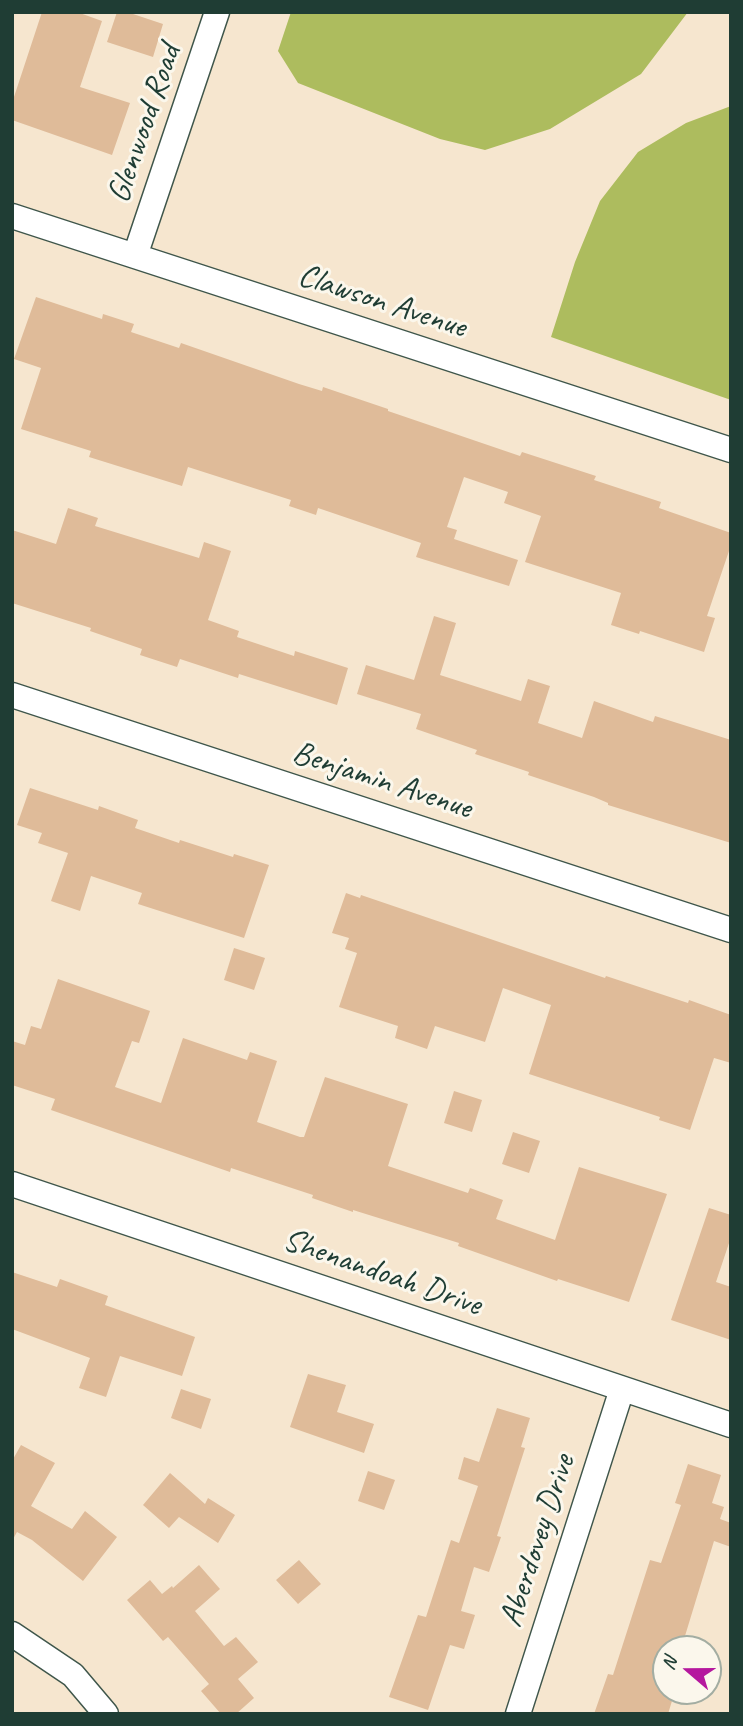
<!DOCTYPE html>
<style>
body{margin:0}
#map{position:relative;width:743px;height:1726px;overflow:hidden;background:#f6e6cf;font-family:Caveat,sans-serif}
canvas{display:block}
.frame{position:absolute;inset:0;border:14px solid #1f3d34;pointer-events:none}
.north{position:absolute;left:652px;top:1635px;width:70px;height:70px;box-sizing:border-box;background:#fbf7ec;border:2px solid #a3ada2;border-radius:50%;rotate:290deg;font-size:19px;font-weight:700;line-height:28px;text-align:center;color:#1f3d34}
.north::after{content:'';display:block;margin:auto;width:24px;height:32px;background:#b5179e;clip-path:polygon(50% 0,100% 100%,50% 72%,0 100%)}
</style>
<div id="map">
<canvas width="743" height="1726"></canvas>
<div class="frame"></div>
<div class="north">N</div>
</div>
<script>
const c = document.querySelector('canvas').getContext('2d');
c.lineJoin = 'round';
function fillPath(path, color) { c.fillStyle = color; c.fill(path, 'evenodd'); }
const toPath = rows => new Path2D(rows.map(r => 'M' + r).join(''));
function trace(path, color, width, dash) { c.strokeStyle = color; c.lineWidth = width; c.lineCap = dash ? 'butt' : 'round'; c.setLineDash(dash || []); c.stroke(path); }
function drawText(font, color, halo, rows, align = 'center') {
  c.font = font + ' Caveat,sans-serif'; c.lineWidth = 6; c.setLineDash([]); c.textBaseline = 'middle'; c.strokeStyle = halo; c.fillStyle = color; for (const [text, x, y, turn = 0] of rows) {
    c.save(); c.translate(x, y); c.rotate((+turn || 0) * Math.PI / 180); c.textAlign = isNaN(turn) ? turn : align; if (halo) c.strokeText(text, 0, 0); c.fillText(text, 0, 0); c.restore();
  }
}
const green = toPath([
 [291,12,688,12,641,74,550,129,485,150,440,139,298,83,278,51],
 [731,106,731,400,551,337,575,262,600,201,638,152,686,123]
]);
const building = toPath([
 [42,12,77,12,102,21,80,87,130,103,112,155,12,120,12,103],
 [117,12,127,12,163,24,153,57,107,42],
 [36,297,102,319,103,314,134,324,131,332,179,348,181,343,299,384,322,391,323,387,388,409,388,411,520,456,522,452,596,476,594,480,661,502,659,508,731,533,731,545,707,616,715,618,704,652,640,631,639,634,611,625,621,593,525,562,541,516,504,503,508,492,464,477,447,527,457,530,454,539,518,560,509,586,416,557,421,543,318,508,316,515,289,506,291,500,188,467,182,486,89,457,91,451,21,429,41,368,14,359],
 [68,508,98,518,95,526,199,558,204,542,231,551,208,620,239,631,237,637,294,656,295,651,348,668,337,705,239,674,238,678,180,659,177,667,140,655,142,649,90,631,91,628,12,603,12,530,56,544],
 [434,616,456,623,440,675,521,701,528,679,550,686,538,723,582,738,594,701,653,722,655,716,731,740,731,843,608,805,608,803,594,797,528,775,529,772,475,754,477,750,416,729,421,714,357,694,366,665,414,680],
 [30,788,98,810,99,806,138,820,135,828,179,843,180,840,233,857,234,854,269,865,244,938,138,904,142,893,91,876,80,911,51,901,68,853,38,843,42,833,17,825],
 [346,893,360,898,361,895,605,978,606,976,688,1003,689,1000,731,1015,731,1063,714,1058,690,1130,659,1120,660,1117,529,1074,551,1005,503,988,485,1042,435,1026,427,1049,395,1038,398,1026,339,1007,357,953,345,949,349,938,332,933],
 [234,948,265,958,254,990,224,980],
 [58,979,150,1011,139,1043,132,1041,115,1087,161,1103,183,1038,247,1060,250,1052,277,1061,257,1122,300,1137,304,1137,325,1077,408,1104,388,1166,468,1193,470,1188,503,1200,496,1219,555,1240,579,1167,667,1194,629,1302,558,1279,557,1281,458,1246,459,1243,353,1210,353,1212,312,1198,313,1195,231,1168,230,1172,51,1110,55,1099,12,1085,12,1041,25,1045,31,1026,41,1029],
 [454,1091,482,1100,472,1132,444,1123],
 [513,1132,540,1141,529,1173,502,1164],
 [709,1208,731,1215,731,1237,716,1282,731,1287,731,1340,671,1320],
 [12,1272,57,1287,60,1279,108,1296,105,1305,195,1337,182,1376,120,1356,106,1397,79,1388,90,1358,12,1329],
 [308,1374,346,1385,337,1412,374,1424,364,1453,290,1427],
 [181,1389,211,1399,201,1429,171,1418],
 [497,1408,530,1418,521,1447,525,1448,497,1536,501,1537,489,1572,474,1567,461,1611,475,1615,464,1649,450,1645,428,1710,389,1697,418,1615,426,1617,451,1540,459,1543,478,1486,458,1479,464,1457,479,1462],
 [21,1445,55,1463,31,1506,72,1529,85,1511,117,1537,83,1581,32,1540,17,1532,12,1541,12,1461],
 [688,1464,721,1475,712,1503,724,1507,720,1519,731,1523,731,1547,714,1541,681,1649,666,1649,666,1691,675,1691,668,1714,594,1714,608,1674,613,1675,650,1560,661,1563,681,1505,675,1503],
 [368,1471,395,1480,384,1510,358,1501],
 [170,1473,205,1504,208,1498,235,1515,218,1543,179,1517,169,1528,143,1505],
 [299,1560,321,1584,298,1604,276,1580],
 [199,1565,220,1589,195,1611,224,1646,236,1637,258,1662,238,1679,254,1698,236,1714,221,1714,201,1691,209,1684,168,1637,163,1641,127,1600,150,1580,162,1594,172,1586,173,1588]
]);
const street = toPath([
 [12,216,731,450],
 [135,256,217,12],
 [12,695,731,930],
 [12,1184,731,1425],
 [12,1634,73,1675,106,1714],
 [518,1714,622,1389]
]);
const streetNames = [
 ["Glenwood Road",145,124,-71],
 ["Clawson Avenue",382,302,18],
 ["Benjamin Avenue",382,781,18],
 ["Shenandoah Drive",382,1273,19],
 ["Aberdovey Drive",538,1541,-72]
];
fillPath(green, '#adbc5e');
fillPath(building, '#dfbb99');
trace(street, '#3f564b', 27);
trace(street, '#fff', 24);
drawText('33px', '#1f3d34', '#fbf7ec', streetNames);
</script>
